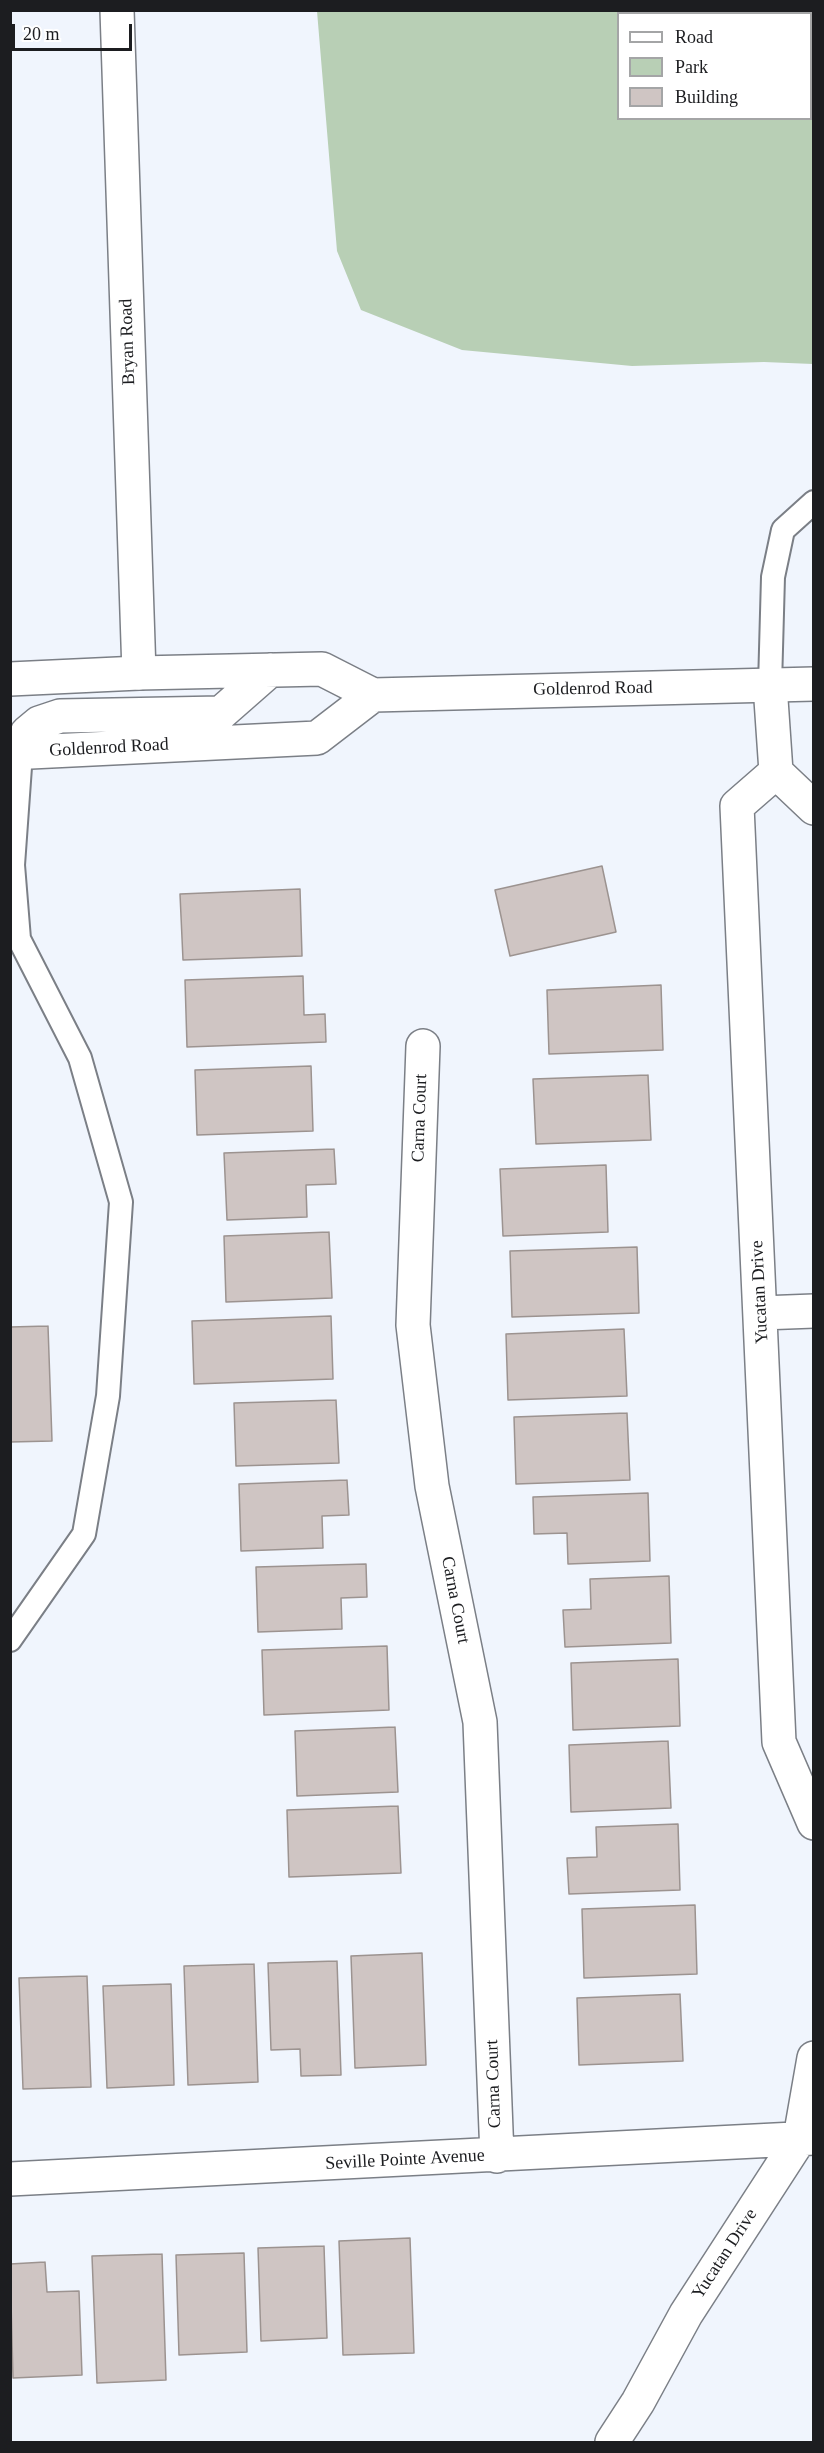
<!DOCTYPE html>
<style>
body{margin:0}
#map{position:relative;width:824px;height:2453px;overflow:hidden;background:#f0f5fd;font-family:"Times New Roman",serif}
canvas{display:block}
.frame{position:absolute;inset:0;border:12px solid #1c1d20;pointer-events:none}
.legend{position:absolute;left:617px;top:12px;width:195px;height:108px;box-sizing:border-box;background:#fff;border:2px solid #a4a5a6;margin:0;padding:8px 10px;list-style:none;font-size:18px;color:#1c1d20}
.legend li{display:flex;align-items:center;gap:12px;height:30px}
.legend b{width:30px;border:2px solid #a4a5a6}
.scale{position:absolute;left:12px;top:24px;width:120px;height:27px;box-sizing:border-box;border:3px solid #1c1d20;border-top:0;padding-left:8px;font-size:18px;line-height:21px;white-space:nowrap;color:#1c1d20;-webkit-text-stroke:4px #fff;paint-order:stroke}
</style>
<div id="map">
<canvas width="824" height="2453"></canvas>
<div class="frame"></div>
<ul class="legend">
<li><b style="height:8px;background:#fff"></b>Road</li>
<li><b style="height:16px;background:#b8cfb5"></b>Park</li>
<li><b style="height:16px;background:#cfc5c3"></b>Building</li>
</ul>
<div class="scale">20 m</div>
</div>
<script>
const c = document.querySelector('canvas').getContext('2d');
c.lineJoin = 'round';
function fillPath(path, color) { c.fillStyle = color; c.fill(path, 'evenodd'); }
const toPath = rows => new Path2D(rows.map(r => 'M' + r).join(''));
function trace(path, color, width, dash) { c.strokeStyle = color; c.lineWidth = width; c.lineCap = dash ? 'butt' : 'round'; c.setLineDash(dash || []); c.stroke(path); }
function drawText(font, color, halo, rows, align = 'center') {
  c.font = font + ' "Times New Roman",serif'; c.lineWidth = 6; c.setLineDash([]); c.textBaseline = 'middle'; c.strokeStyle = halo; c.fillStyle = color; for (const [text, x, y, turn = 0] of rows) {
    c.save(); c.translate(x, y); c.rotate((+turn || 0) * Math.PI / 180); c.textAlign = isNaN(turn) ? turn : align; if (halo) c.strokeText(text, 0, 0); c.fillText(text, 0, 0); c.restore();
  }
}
const green = toPath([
 [317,11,813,11,813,364,764,362,632,366,462,350,361,310,337,251],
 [618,14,810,14,810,118,618,118]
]);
const building = toPath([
 [602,866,616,932,510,956,495,890,602,866],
 [300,889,302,956,183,960,180,894,300,889],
 [303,976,304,1015,325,1014,326,1042,187,1047,185,980,303,976],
 [661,985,663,1050,549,1054,547,990,661,985],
 [311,1066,313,1131,197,1135,195,1070,311,1066],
 [648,1075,651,1140,536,1144,533,1079,648,1075],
 [334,1149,336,1184,306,1185,307,1217,227,1220,224,1153,334,1149],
 [606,1165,608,1232,503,1236,500,1169,606,1165],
 [329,1232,332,1298,226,1302,224,1236,329,1232],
 [637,1247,639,1313,512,1317,510,1251,637,1247],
 [331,1316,333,1379,194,1384,192,1321,331,1316],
 [48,1326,52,1441,10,1442,10,1327,48,1326],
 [624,1329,627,1396,508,1400,506,1334,624,1329],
 [336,1400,339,1463,236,1466,234,1403,336,1400],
 [627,1413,630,1480,516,1484,514,1417,627,1413],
 [347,1480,349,1515,322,1516,323,1548,241,1551,239,1484,347,1480],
 [648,1493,650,1561,568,1564,567,1533,534,1534,533,1497,648,1493],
 [366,1564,367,1597,341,1598,342,1629,258,1632,256,1567,366,1564],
 [669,1576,671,1643,565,1647,563,1610,591,1609,590,1579,669,1576],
 [387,1646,389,1710,264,1715,262,1650,387,1646],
 [678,1659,680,1726,573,1730,571,1663,678,1659],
 [395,1727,398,1792,297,1796,295,1731,395,1727],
 [668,1741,671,1808,571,1812,569,1745,668,1741],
 [398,1806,401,1873,289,1877,287,1810,398,1806],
 [678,1824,680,1890,569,1894,567,1858,597,1857,596,1827,678,1824],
 [695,1905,697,1974,584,1978,582,1909,695,1905],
 [422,1953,426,2065,355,2068,351,1956,422,1953],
 [337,1961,341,2075,301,2076,300,2049,271,2050,268,1963,337,1961],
 [254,1964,258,2082,188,2085,184,1966,254,1964],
 [87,1976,91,2087,23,2089,19,1978,87,1976],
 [171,1984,174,2085,107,2088,103,1986,171,1984],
 [680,1994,683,2061,579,2065,577,1998,680,1994],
 [410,2238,414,2353,343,2355,339,2241,410,2238],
 [324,2246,327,2338,261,2341,258,2248,324,2246],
 [244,2253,247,2352,179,2355,176,2255,244,2253],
 [162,2254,166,2380,97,2383,92,2256,162,2254],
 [45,2262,47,2292,79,2291,82,2375,13,2378,10,2264,45,2262]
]);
const lane = toPath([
 [770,685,773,577,783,530,814,502],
 [10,1640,84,1534,108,1396,121,1202,80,1058,19,939,13,865,21,753]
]);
const street = toPath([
 [117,10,139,673],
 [770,685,776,772,814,808],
 [776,772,737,806,779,1742,814,1823],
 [423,1046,413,1325,432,1486,480,1722,497,2156],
 [761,1313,814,1311],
 [10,2179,814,2138],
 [612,2442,638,2402,686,2314,800,2138,814,2058]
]);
const secondary = toPath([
 [10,679,139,673,322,669,373,695,814,684],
 [10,753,317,738,373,695],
 [21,753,27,733,39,723,60,716,221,713,270,670]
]);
const streetNames = [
 ["Bryan Road",128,342,-92],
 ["Goldenrod Road",593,689,-1],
 ["Goldenrod Road",109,748,-3],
 ["Carna Court",420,1118,-88],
 ["Yucatan Drive",760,1292,-93],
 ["Carna Court",455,1600,79],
 ["Carna Court",494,2084,-92],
 ["Seville Pointe Avenue",405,2160,-3],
 ["Yucatan Drive",725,2254,-57]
];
fillPath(green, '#b8cfb5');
fillPath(building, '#cfc5c3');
trace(building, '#9c9390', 1.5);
trace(lane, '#7b7f86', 26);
trace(street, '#7b7f86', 36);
trace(secondary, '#7b7f86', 36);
trace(lane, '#fff', 22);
trace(street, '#fff', 33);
trace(secondary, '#fff', 33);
drawText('18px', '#1c1d20', '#fff', streetNames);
</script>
